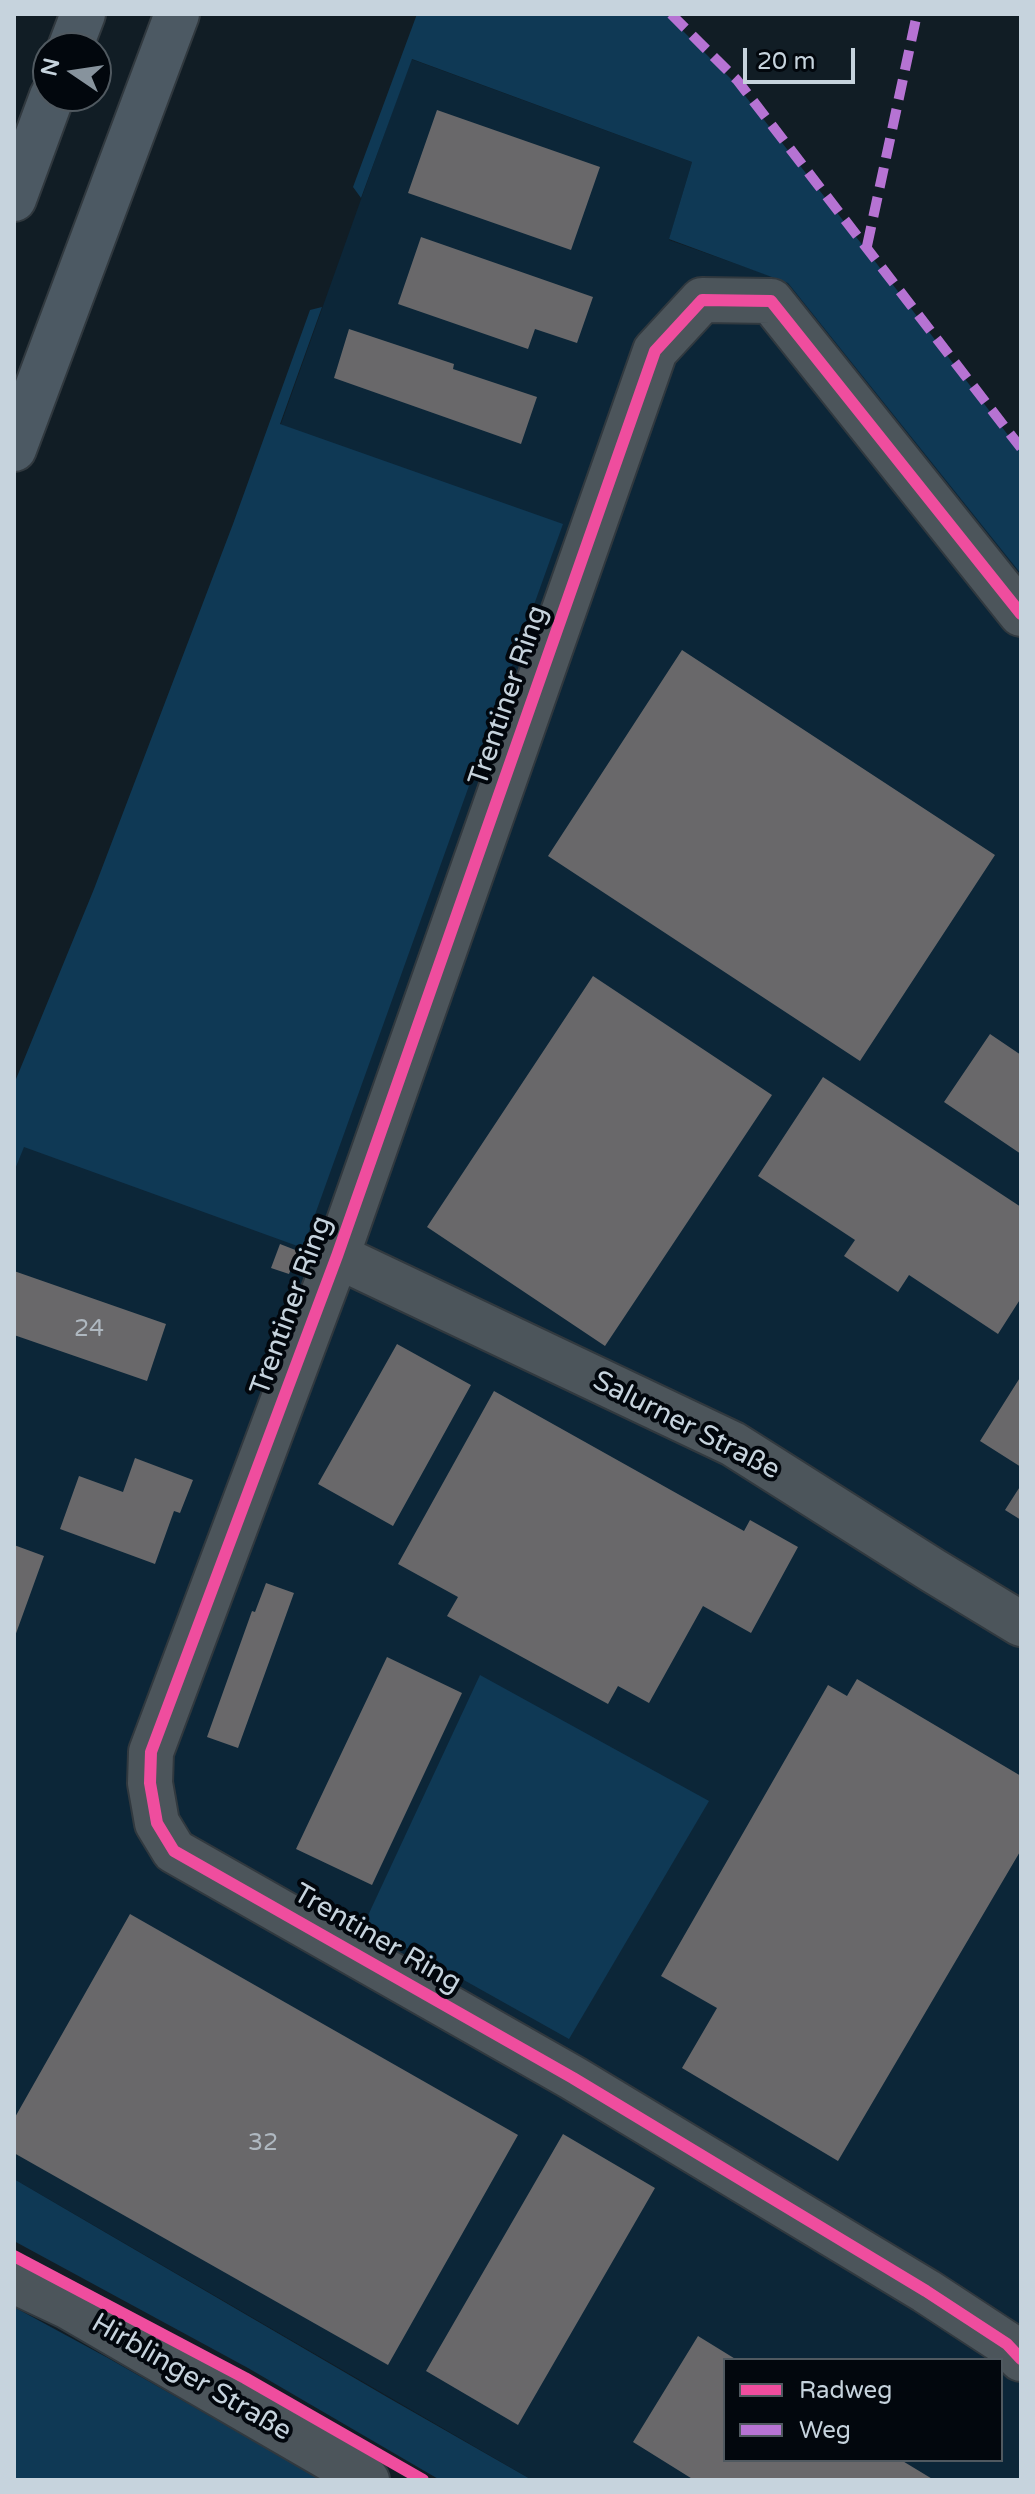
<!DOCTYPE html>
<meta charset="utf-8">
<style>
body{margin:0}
#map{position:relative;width:1035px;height:2494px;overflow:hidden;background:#111d25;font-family:"Varela Round",sans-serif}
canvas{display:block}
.frame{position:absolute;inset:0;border:16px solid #c6d3dd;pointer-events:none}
.legend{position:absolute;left:723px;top:2358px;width:280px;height:104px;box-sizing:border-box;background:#02070d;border:2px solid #505960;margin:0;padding:10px 14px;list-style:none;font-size:24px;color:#c6d3dd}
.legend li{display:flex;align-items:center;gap:16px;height:40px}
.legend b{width:40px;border:2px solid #505960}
.north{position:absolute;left:32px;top:32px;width:80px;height:80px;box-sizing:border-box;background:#02070d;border:2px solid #505960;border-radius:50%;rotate:283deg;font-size:22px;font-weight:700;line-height:32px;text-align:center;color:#c6d3dd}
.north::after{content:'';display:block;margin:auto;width:28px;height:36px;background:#87939d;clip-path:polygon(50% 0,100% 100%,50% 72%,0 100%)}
.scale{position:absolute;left:743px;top:48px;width:112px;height:36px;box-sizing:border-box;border:4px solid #c6d3dd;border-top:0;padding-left:10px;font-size:24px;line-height:28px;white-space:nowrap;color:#c6d3dd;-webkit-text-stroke:6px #02070d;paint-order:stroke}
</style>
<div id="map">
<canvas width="1035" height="2494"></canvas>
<div class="frame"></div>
<ul class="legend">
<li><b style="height:10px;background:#ef4d9e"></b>Radweg</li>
<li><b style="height:10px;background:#b673d3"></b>Weg</li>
</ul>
<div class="north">N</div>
<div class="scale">20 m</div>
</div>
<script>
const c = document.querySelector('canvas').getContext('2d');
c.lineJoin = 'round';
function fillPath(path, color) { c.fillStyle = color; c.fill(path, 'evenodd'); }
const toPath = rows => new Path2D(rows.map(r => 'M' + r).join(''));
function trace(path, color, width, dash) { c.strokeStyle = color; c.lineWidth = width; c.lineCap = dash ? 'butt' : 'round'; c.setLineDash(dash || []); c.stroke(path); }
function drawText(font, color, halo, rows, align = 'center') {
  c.font = font + ' "Varela Round",sans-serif'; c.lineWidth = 8; c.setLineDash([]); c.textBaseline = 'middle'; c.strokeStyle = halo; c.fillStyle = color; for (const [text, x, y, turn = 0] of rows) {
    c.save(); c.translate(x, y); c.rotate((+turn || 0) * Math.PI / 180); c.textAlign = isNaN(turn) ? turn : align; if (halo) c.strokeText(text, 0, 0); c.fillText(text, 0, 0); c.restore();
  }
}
const built = toPath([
 [411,59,692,162,669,240,788,282,1021,574,1021,2480,532,2480,14,2179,14,1173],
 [725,2360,1001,2360,1001,2460,725,2460]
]);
const green = toPath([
 [417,14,667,15,735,83,864,247,1021,452,1021,574,788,283,669,239,692,162,412,59,361,198,353,187],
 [322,307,280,424,563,524,303,1248,24,1147,14,1172,14,1084,94,889,233,524,310,310],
 [480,1675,709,1801,569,2039,364,1924],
 [14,2179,387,2397,532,2480,440,2480,248,2368,14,2241],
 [14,2307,108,2358,322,2480,14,2480]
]);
const building = toPath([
 [437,110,600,167,571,250,408,193],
 [421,237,593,297,577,343,535,329,528,349,398,304],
 [349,329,454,364,453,369,537,397,521,444,334,378],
 [682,650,995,855,860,1061,548,856],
 [593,976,772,1095,605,1346,427,1227],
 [990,1034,1021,1055,1021,1154,944,1102],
 [823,1077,1021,1207,1021,1298,998,1334,909,1275,898,1292,844,1256,855,1240,758,1176],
 [280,1244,298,1251,289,1274,271,1268],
 [14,1271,166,1324,147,1381,14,1335],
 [397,1344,471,1385,393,1526,318,1484],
 [1021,1376,1021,1467,980,1441],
 [494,1391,744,1531,750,1520,798,1547,751,1633,703,1606,649,1703,618,1686,608,1704,447,1616,458,1597,398,1564],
 [135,1458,193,1480,180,1513,174,1511,155,1564,60,1529,79,1476,123,1492],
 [1021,1485,1021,1520,1005,1510],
 [14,1545,44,1556,14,1639],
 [266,1583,294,1593,238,1748,207,1737,252,1611,255,1612],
 [387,1657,462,1693,372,1885,296,1849],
 [857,1679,1021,1776,1021,1850,838,2161,682,2068,717,2008,661,1976,828,1685,847,1696],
 [130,1914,518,2135,388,2365,14,2153,14,2119],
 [563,2134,655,2188,518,2425,426,2371],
 [698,2336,737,2360,725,2360,725,2460,901,2460,934,2480,694,2480,633,2442]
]);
const minor = toPath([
 [1021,614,771,301,702,300,655,351,337,1256,151,1752,150,1783,157,1823,174,1851,573,2078,926,2291,1007,2344,1021,2359],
 [337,1256,733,1444,932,1570,1021,1624]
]);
const tertiary = toPath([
 [14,2281,67,2306,367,2480]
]);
const motorway = toPath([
 [70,48,83,14],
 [14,199,52,96],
 [14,449,177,14]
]);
const quiet = toPath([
 [671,14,737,80,1021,448],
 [867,246,917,14]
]);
const cycleway = toPath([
 [1021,614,771,301,702,300,655,351,337,1256,151,1752,150,1783,157,1823,174,1851,573,2078,926,2291,1007,2344,1021,2359],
 [14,2256,245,2378,423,2480]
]);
const numberNames = [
 ["24",89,1330],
 ["32",263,2144]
];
const streetNames = [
 ["Trentiner Ring",509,696,-71],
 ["Trentiner Ring",292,1306,-70],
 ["Salurner Straße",686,1426,27],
 ["Trentiner Ring",377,1939,30],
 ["Hirblinger Straße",191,2378,30]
];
fillPath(built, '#0c2638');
fillPath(green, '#0f3955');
fillPath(building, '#69686a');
trace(minor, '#31393f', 48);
trace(tertiary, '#31393f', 48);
trace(motorway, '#31393f', 48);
trace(minor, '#4c555b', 44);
trace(tertiary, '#4c555b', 44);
trace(motorway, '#4c5963', 44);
trace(quiet, '#b673d3', 10, [20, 10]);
trace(cycleway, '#ef4d9e', 12);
drawText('24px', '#afb8c0', null, numberNames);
drawText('28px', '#c6d3dd', '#02070d', streetNames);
</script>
